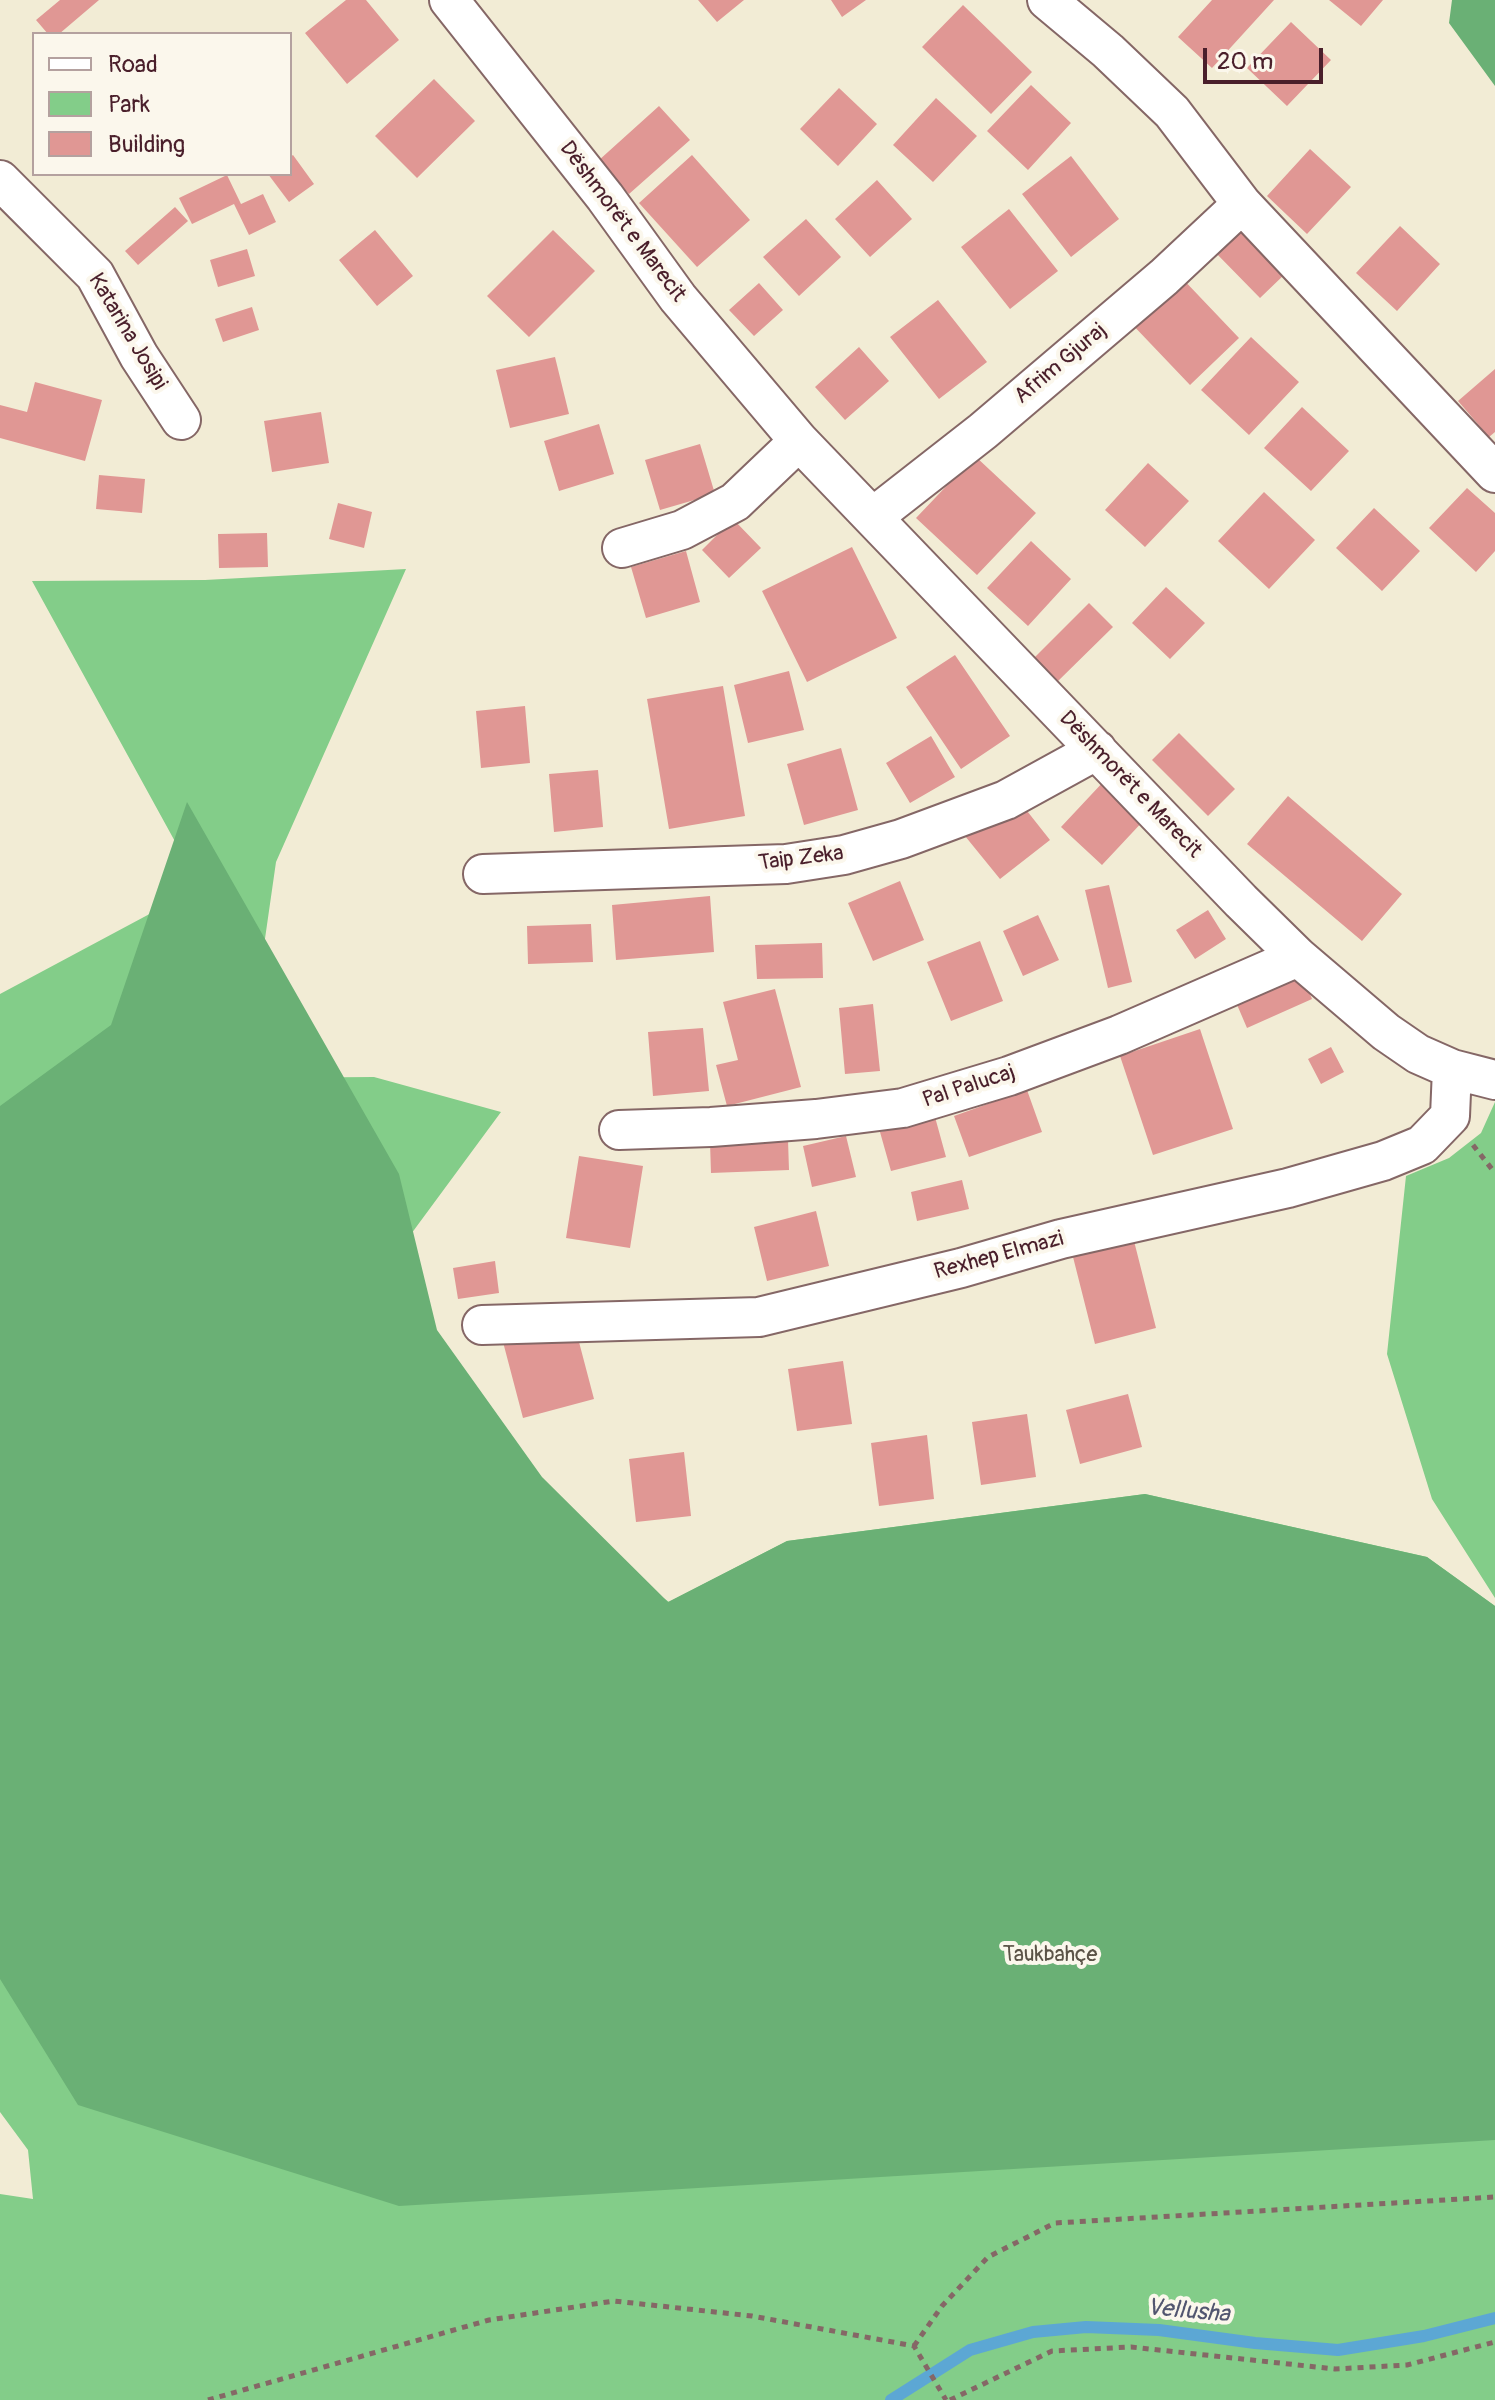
<!DOCTYPE html>
<meta charset="utf-8">
<style>
body{margin:0}
#map{position:relative;width:1495px;height:2400px;overflow:hidden;background:#f2ecd5;font-family:Pangolin,sans-serif}
canvas{display:block}
.legend{position:absolute;left:32px;top:32px;width:260px;height:144px;box-sizing:border-box;background:#fbf7ec;border:2px solid #b4a19f;margin:0;padding:10px 14px;list-style:none;font-size:24px;color:#4a1f2b}
.legend li{display:flex;align-items:center;gap:16px;height:40px}
.legend b{width:40px;border:2px solid #b4a19f}
.scale{position:absolute;left:1203px;top:48px;width:120px;height:36px;box-sizing:border-box;border:4px solid #4a1f2b;border-top:0;padding-left:10px;font-size:24px;line-height:28px;white-space:nowrap;color:#4a1f2b;-webkit-text-stroke:6px #fbf7ec;paint-order:stroke}
</style>
<div id="map">
<canvas width="1495" height="2400"></canvas>
<ul class="legend">
<li><b style="height:10px;background:#fff"></b>Road</li>
<li><b style="height:22px;background:#83cd89"></b>Park</li>
<li><b style="height:22px;background:#e09794"></b>Building</li>
</ul>
<div class="scale">20 m</div>
</div>
<script>
const c = document.querySelector('canvas').getContext('2d');
c.lineJoin = 'round';
function fillPath(path, color) { c.fillStyle = color; c.fill(path, 'evenodd'); }
const toPath = rows => new Path2D(rows.map(r => 'M' + r).join(''));
function trace(path, color, width, dash) { c.strokeStyle = color; c.lineWidth = width; c.lineCap = dash ? 'butt' : 'round'; c.setLineDash(dash || []); c.stroke(path); }
function drawText(font, color, halo, rows, align = 'center') {
  c.font = font + ' Pangolin,sans-serif'; c.lineWidth = 8; c.setLineDash([]); c.textBaseline = 'middle'; c.strokeStyle = halo; c.fillStyle = color; for (const [text, x, y, turn = 0] of rows) {
    c.save(); c.translate(x, y); c.rotate((+turn || 0) * Math.PI / 180); c.textAlign = isNaN(turn) ? turn : align; if (halo) c.strokeText(text, 0, 0); c.fillText(text, 0, 0); c.restore();
  }
}
const green = toPath([
 [406,569,276,862,245,1078,374,1077,501,1112,386,1268,553,1518,669,1602,787,1541,1145,1494,1427,1557,1495,1606,1495,2400,0,2400,0,2194,33,2199,28,2150,0,2112,0,994,200,887,32,581,205,580],
 [1495,1102,1495,1598,1432,1499,1387,1354,1406,1176,1449,1158,1481,1133]
]);
const forest = toPath([
 [1452,0,1495,0,1495,86,1449,23],
 [187,802,399,1174,437,1330,542,1477,668,1602,787,1541,1145,1494,1427,1557,1495,1606,1495,2140,399,2206,78,2105,0,1979,0,1106,111,1025]
]);
const stream = toPath([
 [891,2400,970,2350,1033,2332,1086,2327,1159,2330,1255,2343,1338,2350,1424,2336,1495,2318]
]);
const building = toPath([
 [60,0,99,0,59,34,48,34,36,20],
 [346,0,366,0,399,40,347,84,305,33],
 [698,0,744,0,717,22],
 [831,0,866,0,842,17],
 [1212,0,1274,0,1212,68,1178,37],
 [1329,0,1383,0,1361,26],
 [963,5,1032,72,991,114,922,47],
 [1291,22,1331,60,1287,106,1247,68],
 [434,79,475,121,417,178,375,136],
 [1031,85,1071,123,1028,170,987,131],
 [839,88,877,124,838,166,800,129],
 [936,98,977,136,933,182,893,145],
 [659,106,690,140,629,194,598,161],
 [1310,149,1351,187,1307,234,1267,196],
 [293,155,314,184,289,202,268,174,290,174,290,157],
 [692,155,750,220,697,267,639,203],
 [1071,156,1119,219,1071,257,1022,194],
 [227,175,241,204,263,194,276,222,249,235,234,204,192,224,179,198],
 [877,180,912,219,870,257,835,219],
 [175,207,188,221,138,265,125,251],
 [1009,209,1058,271,1010,309,961,247],
 [806,219,841,257,799,296,763,257],
 [1239,225,1286,273,1260,298,1213,250],
 [1400,226,1440,264,1397,311,1356,273],
 [375,230,413,276,377,306,339,260],
 [553,230,595,271,529,337,487,296],
 [247,249,255,276,218,287,210,260],
 [1179,275,1239,338,1190,385,1129,321],
 [759,283,783,310,754,336,729,310],
 [938,300,987,362,939,399,890,337],
 [252,307,259,330,223,342,215,319],
 [1251,337,1299,382,1249,435,1201,390],
 [859,347,889,381,845,420,815,387],
 [555,357,569,414,510,428,496,370],
 [1495,369,1495,432,1489,437,1458,401],
 [35,382,102,400,85,461,0,438,0,405,27,412],
 [1302,407,1349,451,1311,491,1264,448],
 [321,412,329,463,272,472,264,421],
 [599,424,614,474,559,491,544,441],
 [700,444,715,494,660,510,645,460],
 [975,456,1036,513,977,575,916,518],
 [1148,463,1189,501,1145,547,1105,510],
 [99,475,145,479,142,513,96,509],
 [1467,488,1495,513,1495,551,1476,572,1429,528],
 [1264,492,1315,540,1269,589,1218,541],
 [338,503,372,512,364,548,329,539],
 [1374,508,1420,551,1382,591,1336,548],
 [733,519,761,548,729,578,702,550],
 [267,533,268,567,219,568,218,534],
 [1031,541,1071,579,1028,626,987,588],
 [852,547,897,638,807,682,762,591],
 [686,551,700,602,646,618,631,567],
 [1166,587,1205,623,1170,659,1132,623],
 [1089,603,1113,627,1055,684,1031,661],
 [955,655,1010,736,961,769,906,687],
 [789,671,804,730,748,743,734,685],
 [723,686,745,816,669,829,647,699],
 [525,706,530,763,481,768,476,711],
 [1179,733,1235,789,1208,816,1152,760],
 [931,736,955,777,910,803,886,763],
 [841,748,858,810,804,825,787,764],
 [598,770,603,827,554,832,549,774],
 [1105,780,1146,818,1102,865,1061,827],
 [1288,796,1402,894,1362,941,1247,844],
 [1016,797,1050,840,1000,879,965,836],
 [900,881,924,940,873,961,848,903],
 [1109,885,1132,982,1108,988,1085,890],
 [710,896,714,952,616,960,612,905],
 [1208,910,1226,939,1195,959,1176,930],
 [1038,915,1059,960,1023,976,1003,931],
 [591,924,593,962,528,964,527,926],
 [980,941,1003,1001,951,1021,927,962],
 [822,943,823,978,757,979,755,945],
 [1301,972,1312,999,1247,1028,1235,1000],
 [775,989,801,1087,727,1106,716,1065,738,1060,723,1002],
 [873,1004,880,1071,845,1074,839,1008],
 [703,1028,709,1091,653,1096,648,1032],
 [1200,1029,1233,1129,1153,1155,1120,1056],
 [1331,1047,1344,1072,1321,1084,1308,1059],
 [1027,1090,1042,1132,969,1157,954,1116],
 [935,1117,946,1157,891,1171,880,1132],
 [846,1136,856,1177,812,1187,803,1146],
 [788,1140,789,1170,711,1173,710,1142],
 [579,1156,643,1166,630,1248,566,1238],
 [962,1180,969,1209,917,1221,911,1192],
 [816,1211,829,1266,767,1281,754,1227],
 [1133,1237,1156,1328,1095,1344,1072,1253],
 [495,1261,499,1293,458,1299,453,1268],
 [574,1323,594,1399,523,1418,503,1342],
 [843,1361,852,1424,797,1431,788,1369],
 [1128,1394,1142,1447,1080,1464,1066,1410],
 [1027,1414,1036,1477,981,1485,972,1422],
 [927,1435,934,1499,879,1506,871,1443],
 [684,1452,691,1516,636,1522,629,1459]
]);
const path = toPath([
 [1473,1145,1495,1173],
 [914,2346,942,2306,988,2257,1055,2223,1495,2197],
 [208,2400,489,2320,614,2301,752,2316,914,2346,946,2400],
 [950,2400,1052,2351,1131,2347,1335,2369,1407,2365,1495,2342]
]);
const minor = toPath([
 [449,0,605,197,678,298,799,441,1241,901,1298,957,1386,1032,1418,1054,1452,1069,1495,1080],
 [1047,0,1108,51,1172,112,1242,204,1495,473],
 [0,180,95,275,139,356,181,420],
 [873,517,983,431,1164,277,1242,204],
 [622,548,682,530,735,502,799,441],
 [483,874,786,864,844,855,901,839,1006,800,1097,750],
 [619,1130,711,1127,816,1119,903,1108,1009,1076,1119,1035,1298,957],
 [482,1325,759,1317,961,1268,1061,1239,1288,1188,1383,1161,1422,1145,1450,1116,1452,1069]
]);
const streetNames = [
 ["Dëshmorët e Marecit",622,222,53],
 ["Katarina Josipi",127,332,59],
 ["Afrim Gjuraj",1061,364,-40],
 ["Dëshmorët e Marecit",1130,785,46],
 ["Taip Zeka",801,859,-7],
 ["Pal Palucaj",969,1087,-18],
 ["Rexhep Elmazi",999,1256,-15]
];
const parkNames = [
 ["Taukbahçe",1050,1955]
];
const waterNames = [
 ["Vellusha",1188,2312,5]
];
fillPath(green, '#83cd89');
fillPath(forest, '#6ab075');
trace(stream, '#5ca7d4', 12);
fillPath(building, '#e09794');
trace(minor, '#856766', 42);
trace(path, '#856766', 5, [6, 6]);
trace(minor, '#fff', 38);
drawText('22px', '#4a1f2b', '#fbf7ec', streetNames);
drawText('22px', '#5b5347', '#fbf7ec', parkNames);
drawText('italic 24px', '#51556f', '#fbf7ec', waterNames);
</script>
